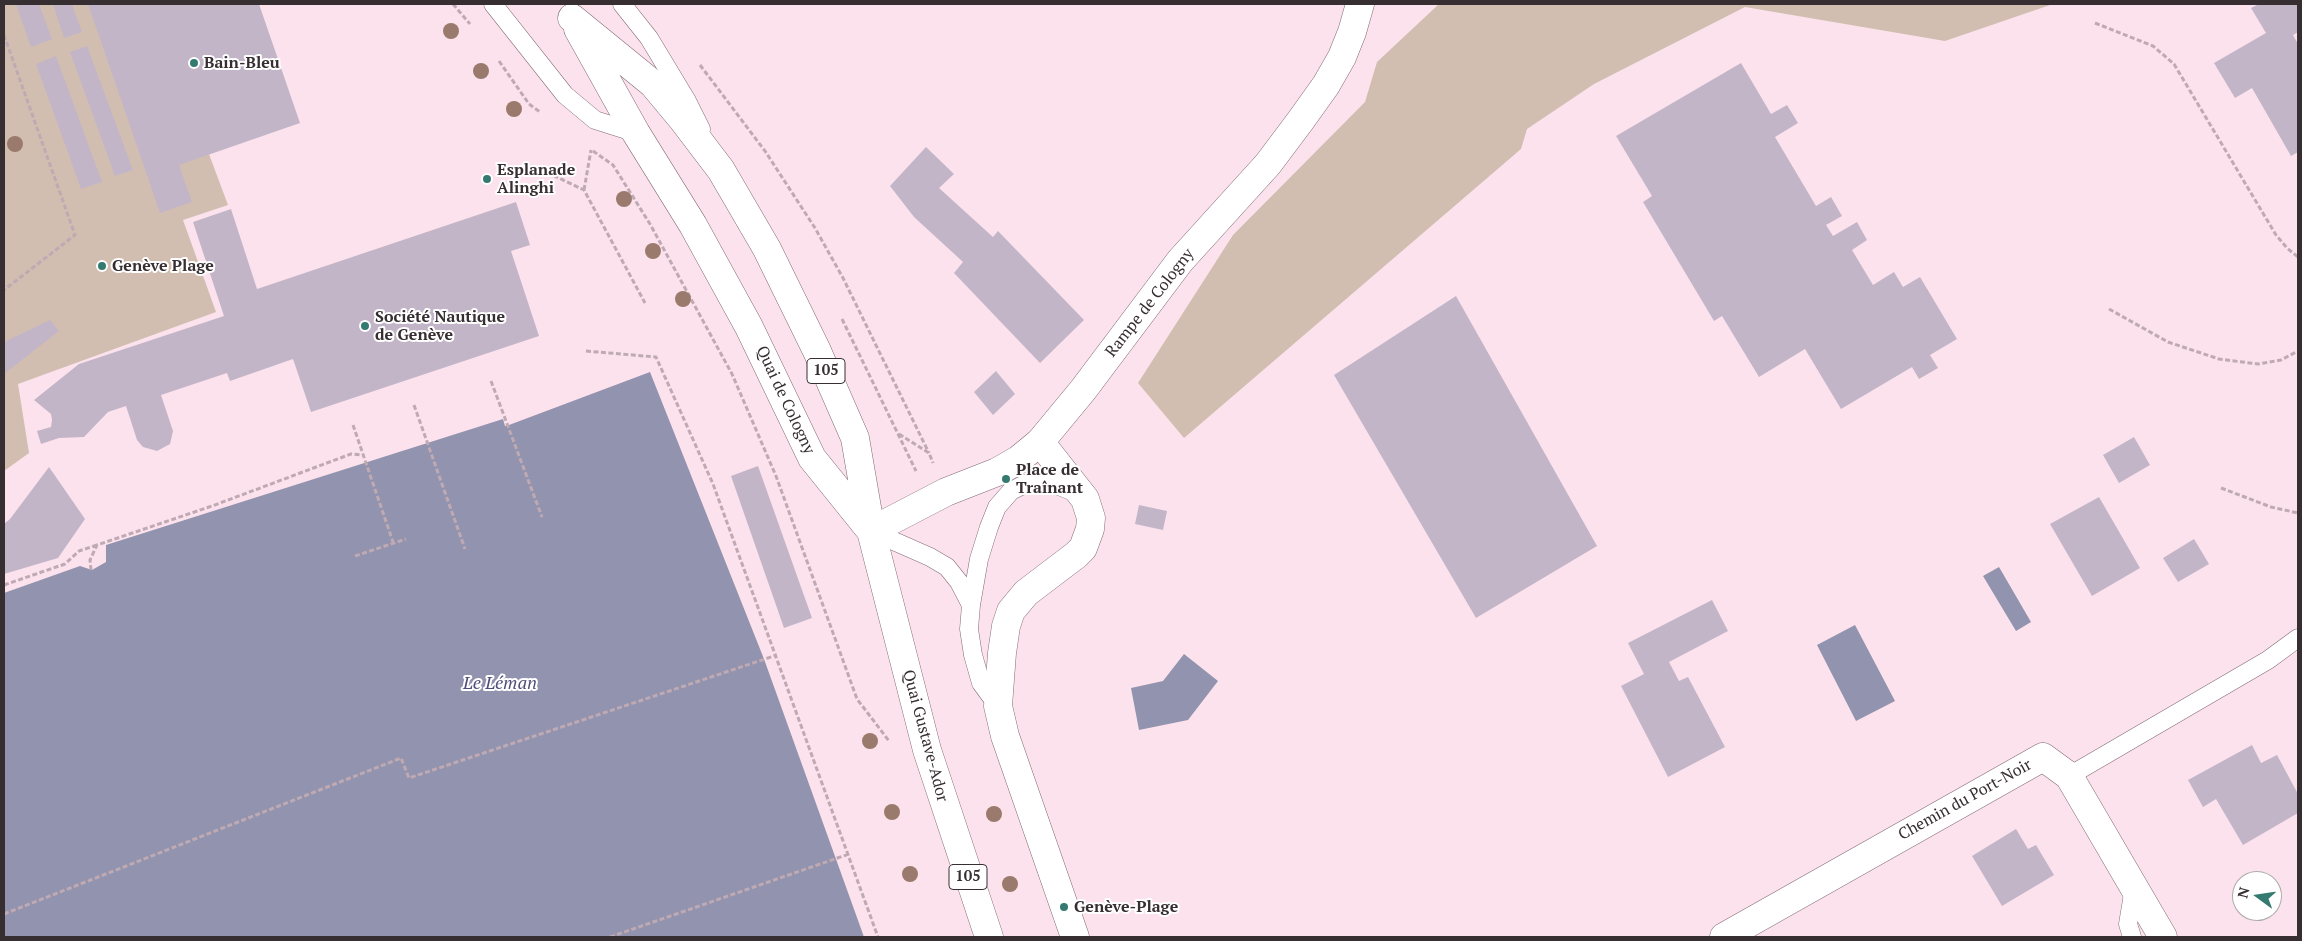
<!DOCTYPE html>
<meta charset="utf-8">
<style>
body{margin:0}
#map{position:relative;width:2302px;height:941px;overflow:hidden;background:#fce2ed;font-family:"PT Serif",serif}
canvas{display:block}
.frame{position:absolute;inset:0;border:5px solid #372e32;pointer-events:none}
.north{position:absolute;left:2232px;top:871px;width:50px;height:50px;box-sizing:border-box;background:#fff;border:1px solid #afabad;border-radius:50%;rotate:284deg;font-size:14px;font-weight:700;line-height:20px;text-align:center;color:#372e32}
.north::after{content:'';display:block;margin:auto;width:18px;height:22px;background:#347a70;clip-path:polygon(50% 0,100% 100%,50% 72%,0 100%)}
</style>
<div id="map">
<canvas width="2302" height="941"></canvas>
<div class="frame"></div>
<div class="north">N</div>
</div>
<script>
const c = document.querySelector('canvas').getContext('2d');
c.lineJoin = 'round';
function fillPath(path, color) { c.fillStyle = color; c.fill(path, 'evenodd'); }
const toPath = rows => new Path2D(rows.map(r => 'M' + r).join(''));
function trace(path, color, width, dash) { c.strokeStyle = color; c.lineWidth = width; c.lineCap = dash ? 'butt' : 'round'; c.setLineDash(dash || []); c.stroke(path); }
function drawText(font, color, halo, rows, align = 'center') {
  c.font = font + ' "PT Serif",serif'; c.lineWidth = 4; c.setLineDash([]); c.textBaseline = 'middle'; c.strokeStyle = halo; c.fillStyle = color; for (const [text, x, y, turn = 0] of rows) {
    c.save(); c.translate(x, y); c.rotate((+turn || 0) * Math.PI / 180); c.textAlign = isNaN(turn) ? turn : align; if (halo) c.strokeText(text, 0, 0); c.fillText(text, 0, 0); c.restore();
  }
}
const green = toPath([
 [4,4,153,4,228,205,183,220,216,312,18,384,29,453,4,471],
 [1439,4,2053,4,1945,41,1745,7,1594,84,1527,129,1521,149,1184,438,1138,383,1233,235,1365,102,1377,62]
]);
const water = toPath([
 [650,372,764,659,864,937,4,937,4,593,80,566,92,570,106,562,106,545,503,419,505,426,509,425],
 [1999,567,2031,622,2016,631,1983,576],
 [1855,625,1895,701,1856,721,1817,645],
 [1184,654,1218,681,1188,720,1139,730,1131,688,1163,681]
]);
const building = toPath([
 [16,4,39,4,52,39,31,47],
 [53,4,72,4,82,32,64,38],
 [88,4,259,4,300,123,179,165,192,202,160,213],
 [2259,4,2298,4,2298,32,2293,35,2298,44,2298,152,2291,156,2252,88,2235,98,2214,63,2266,33,2251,8],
 [87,46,133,170,115,176,70,52],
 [56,56,102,182,81,189,36,64],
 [1741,63,1771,114,1787,105,1798,123,1775,137,1816,206,1831,197,1842,216,1826,225,1833,236,1857,222,1867,240,1852,250,1873,285,1894,272,1903,287,1920,277,1957,339,1930,355,1938,368,1919,379,1912,367,1841,409,1805,349,1759,377,1722,316,1714,321,1643,202,1652,196,1616,136],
 [926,147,954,174,939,188,993,237,998,231,1084,320,1040,363,954,273,963,262,914,217,890,186],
 [516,202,530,245,511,251,539,336,311,412,293,359,230,381,227,373,161,395,173,431,170,444,157,451,143,447,137,440,126,406,108,412,84,437,59,438,41,444,37,431,51,427,52,420,51,414,34,400,79,364,224,316,193,222,231,209,257,289],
 [1456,296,1597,546,1476,618,1334,375],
 [50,320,59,331,4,374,4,342],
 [996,371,1015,394,993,415,974,392],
 [2134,437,2150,465,2119,483,2103,455],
 [758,466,812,618,784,628,731,476],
 [49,467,85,519,58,558,4,574,4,524,10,519],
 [2099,497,2140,568,2092,596,2050,524],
 [1139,505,1167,511,1163,530,1135,524],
 [2194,539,2209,564,2178,582,2163,558],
 [1712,600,1728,631,1669,662,1679,681,1688,677,1725,747,1668,777,1621,686,1644,674,1628,643],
 [2252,745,2261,763,2277,755,2298,794,2298,813,2243,845,2216,799,2203,807,2188,780],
 [2016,829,2028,849,2036,845,2054,875,2002,906,1972,856]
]);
const path = toPath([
 [453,4,470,24],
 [2095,23,2153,46,2174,64,2276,235,2287,248,2298,257],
 [4,35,75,235,4,290],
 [499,61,529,104,540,112],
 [700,65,765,151,815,228,843,278,929,453],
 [593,151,613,165,650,224,732,374,776,476,857,699,889,741],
 [540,169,584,190,645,303],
 [584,190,591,150],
 [2109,309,2168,342,2219,359,2258,364,2281,360,2298,351],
 [842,319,916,471],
 [586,351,656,357,713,484,878,937],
 [491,381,542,517],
 [414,405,465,549],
 [353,425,393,542],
 [899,434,929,453,933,463],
 [2221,488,2271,507,2298,513],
 [355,556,406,539],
 [91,570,90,560,97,545,212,506,351,454,363,455],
 [4,585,65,564,79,551,97,545],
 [4,914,401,758,409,778,777,655],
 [610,937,849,854]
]);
const lane = toPath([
 [493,4,565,95,595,120,636,133],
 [622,4,649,38,687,101,701,129],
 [871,531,930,557,947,567,959,582,971,605],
 [998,706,981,683,973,655,969,629,971,605,979,559,989,527,997,507,1011,491,1025,484,1038,482,1051,483,1077,493],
 [2069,776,2268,660,2298,638],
 [2132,937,2128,924,2134,888]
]);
const street = toPath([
 [1040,442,1085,499,1091,518,1090,529,1083,548,1076,555,1026,593,1011,611,1006,626,1002,653,998,706,1005,736,1075,937],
 [1724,937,2043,757,2069,776,2163,937]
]);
const secondary = toPath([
 [871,531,946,492,997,472,1018,460,1040,442,1083,390,1180,261,1268,164,1301,120,1326,85,1342,57,1352,32,1360,4]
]);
const primary = toPath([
 [572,18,653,84,683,120,721,170,767,249,817,351,855,438,871,531,927,750,989,937],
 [578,29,636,133,693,225,749,327,812,458,870,530]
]);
const trees = [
 [451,31],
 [481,71],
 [514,109],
 [15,144],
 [624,199],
 [653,251],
 [683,299],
 [870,741],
 [892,812],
 [994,814],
 [910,874],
 [1010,884]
];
const markers = [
 [194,63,5,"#347a70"],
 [487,179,5,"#347a70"],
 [102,266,5,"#347a70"],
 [365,326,5,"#347a70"],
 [1006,479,5,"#347a70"],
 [1064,907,5,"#347a70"]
];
const shields = [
 [826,371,38],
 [968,877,38]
];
const shieldNames = [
 ["105",826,371],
 ["105",968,877]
];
const poiNames = [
 ["Bain-Bleu",204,63],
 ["Esplanade",497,170],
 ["Alinghi",497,188],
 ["Genève Plage",112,266],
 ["Société Nautique",375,317],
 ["de Genève",375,335],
 ["Place de",1016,470],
 ["Traînant",1016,488],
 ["Genève-Plage",1074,907]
];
const streetNames = [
 ["Rampe de Cologny",1150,303,-52],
 ["Quai de Cologny",785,400,65],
 ["Quai Gustave-Ador",925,736,75],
 ["Chemin du Port-Noir",1965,800,-29]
];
const waterNames = [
 ["Le Léman",500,684]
];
fillPath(green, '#d2beb0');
fillPath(water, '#9293ae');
fillPath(building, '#c3b5c8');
trace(lane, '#826b75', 19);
trace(street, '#826b75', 29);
trace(secondary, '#826b75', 29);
trace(primary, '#826b75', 29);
trace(path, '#bfaab3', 3, [5, 2.5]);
trace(lane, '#fff', 18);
trace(street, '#fff', 28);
trace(secondary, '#fff', 28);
trace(primary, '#fff', 28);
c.fillStyle = '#997a6c';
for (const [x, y] of trees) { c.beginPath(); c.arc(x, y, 8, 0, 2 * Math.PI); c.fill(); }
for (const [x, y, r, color] of markers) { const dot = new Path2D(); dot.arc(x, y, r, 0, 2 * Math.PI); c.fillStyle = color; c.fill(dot); trace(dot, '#fff', 2); }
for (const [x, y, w] of shields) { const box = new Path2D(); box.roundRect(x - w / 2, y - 12.5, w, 25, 4); c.fillStyle = '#fff'; c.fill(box); trace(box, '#372e32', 1); }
drawText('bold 15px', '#372e32', null, shieldNames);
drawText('bold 16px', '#372e32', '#fff', poiNames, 'left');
drawText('16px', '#372e32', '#fff', streetNames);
drawText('italic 18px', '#4e4d79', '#fff', waterNames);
</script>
